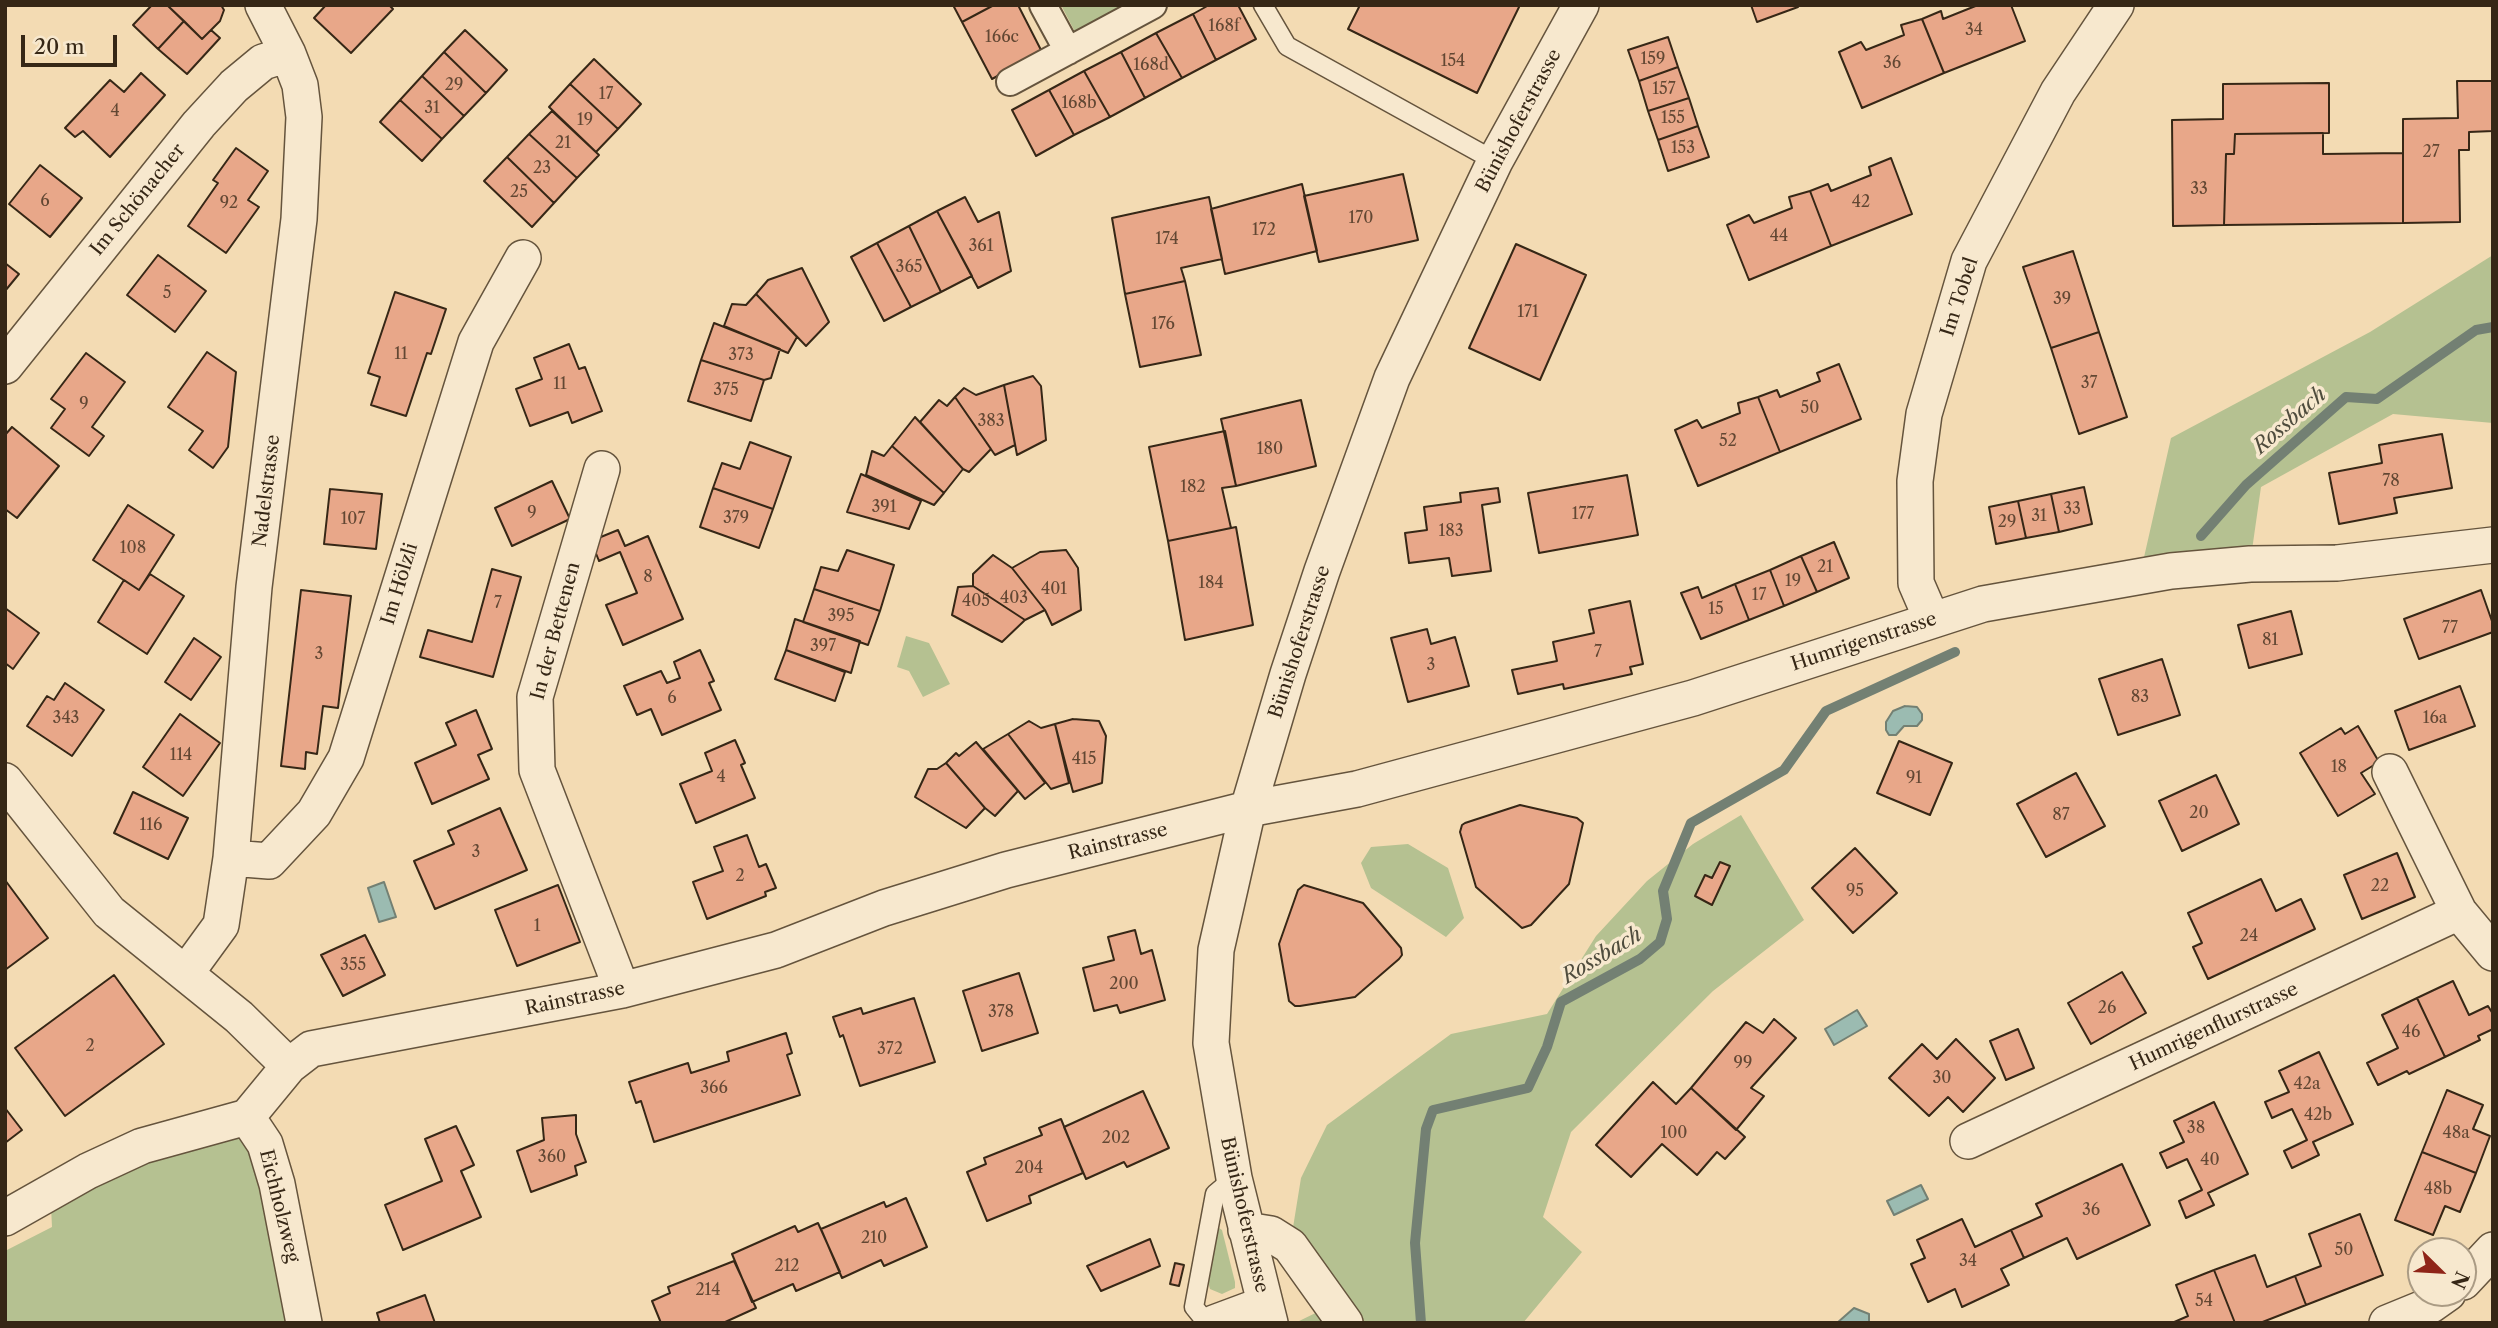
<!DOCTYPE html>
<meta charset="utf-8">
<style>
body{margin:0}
#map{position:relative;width:2498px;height:1328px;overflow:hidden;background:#f3dbb3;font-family:"Libre Caslon Text",serif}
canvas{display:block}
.frame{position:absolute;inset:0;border:7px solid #362716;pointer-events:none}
.north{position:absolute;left:2407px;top:1237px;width:70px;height:70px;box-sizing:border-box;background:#f7e8ce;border:2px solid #aa9b84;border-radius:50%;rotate:114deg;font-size:19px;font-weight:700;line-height:28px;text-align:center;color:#362716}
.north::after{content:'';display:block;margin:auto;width:24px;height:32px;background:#8f2418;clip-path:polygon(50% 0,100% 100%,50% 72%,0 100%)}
.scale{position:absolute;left:21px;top:35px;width:96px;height:32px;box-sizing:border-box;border:4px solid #362716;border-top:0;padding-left:9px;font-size:21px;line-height:24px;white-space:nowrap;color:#362716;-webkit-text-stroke:5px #f7e8ce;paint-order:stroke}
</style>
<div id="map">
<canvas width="2498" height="1328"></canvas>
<div class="frame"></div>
<div class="north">N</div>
<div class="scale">20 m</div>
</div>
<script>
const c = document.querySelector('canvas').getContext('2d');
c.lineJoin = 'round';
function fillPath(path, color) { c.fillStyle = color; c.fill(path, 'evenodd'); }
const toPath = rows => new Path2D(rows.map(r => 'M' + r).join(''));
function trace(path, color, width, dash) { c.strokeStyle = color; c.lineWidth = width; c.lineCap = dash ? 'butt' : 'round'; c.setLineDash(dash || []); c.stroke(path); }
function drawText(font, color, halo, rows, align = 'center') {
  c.font = font + ' "Libre Caslon Text",serif'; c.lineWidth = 7; c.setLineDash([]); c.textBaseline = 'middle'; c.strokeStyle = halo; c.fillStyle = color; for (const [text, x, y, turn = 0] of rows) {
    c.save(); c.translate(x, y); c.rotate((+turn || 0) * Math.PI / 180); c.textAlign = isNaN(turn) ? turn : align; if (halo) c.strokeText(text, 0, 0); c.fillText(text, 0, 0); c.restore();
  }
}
const green = toPath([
 [1061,5,1125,5,1075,32],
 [2493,255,2493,423,2393,414,2261,487,2250,564,2140,575,2171,438,2370,332],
 [906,636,929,643,950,684,923,697,909,671,897,667],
 [1741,815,1804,920,1713,991,1571,1132,1543,1217,1582,1252,1523,1323,1295,1323,1332,1305,1290,1246,1301,1178,1327,1125,1451,1034,1547,1014,1596,936,1647,881,1693,844],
 [1408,844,1448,868,1464,918,1446,937,1371,888,1361,863,1371,847],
 [235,1137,251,1146,293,1323,5,1323,5,1251,52,1227,51,1206,121,1166],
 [1219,1228,1222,1230,1235,1282,1235,1288,1222,1294,1210,1289,1206,1274]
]);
const water = toPath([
 [1905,706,1917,707,1922,714,1922,720,1917,726,1904,726,1896,735,1889,735,1886,730,1886,722,1893,711,1905,706],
 [384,882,396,917,379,922,368,888,384,882],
 [1857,1010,1867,1026,1834,1045,1825,1029,1857,1010],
 [1921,1185,1928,1199,1894,1215,1887,1201,1921,1185],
 [1854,1308,1869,1314,1869,1323,1837,1323,1854,1308]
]);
const stream = toPath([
 [2201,536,2246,485,2346,397,2377,399,2476,330,2493,327],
 [1421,1323,1415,1243,1426,1129,1433,1110,1528,1088,1547,1047,1561,1002,1640,959,1660,942,1667,919,1663,891,1691,823,1784,770,1826,711,1955,652]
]);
const building = toPath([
 [152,5,167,5,184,21,158,49,133,25,152,5],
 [167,5,221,5,224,10,220,21,202,39,167,5],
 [326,5,389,5,393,9,351,53,314,18,326,5],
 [953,5,994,5,962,22,953,5],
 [994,5,1018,5,1042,52,992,79,962,22,994,5],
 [1209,5,1238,5,1256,39,1216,60,1193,14,1209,5],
 [1360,5,1520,5,1477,93,1348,29,1360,5],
 [1751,5,1797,5,1798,7,1757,22,1751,5],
 [1978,5,2011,5,2025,41,1944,73,1922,19,1941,11,1943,19,1978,5],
 [1193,14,1216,60,1182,78,1156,33,1193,14],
 [1922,19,1944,73,1862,108,1839,52,1861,42,1866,50,1904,35,1901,25,1922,19],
 [184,21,202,39,211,30,220,38,187,74,158,49,184,21],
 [465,30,507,70,486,93,444,52,465,30],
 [1156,33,1182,78,1145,98,1121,52,1156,33],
 [1668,37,1678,67,1639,81,1628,50,1668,37],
 [444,52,486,93,464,116,422,76,444,52],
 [1121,52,1145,98,1110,117,1084,71,1121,52],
 [594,59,641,104,618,129,570,84,594,59],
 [1678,67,1689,98,1648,111,1639,81,1678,67],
 [1084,71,1110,117,1074,135,1049,90,1084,71],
 [141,73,165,95,110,157,83,131,75,137,65,128,110,80,124,92,141,73],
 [422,76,464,116,442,139,400,100,422,76],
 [2457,81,2493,81,2493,131,2469,132,2469,150,2459,150,2460,222,2403,223,2403,119,2458,118,2457,81],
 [2329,83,2329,133,2235,134,2234,154,2226,154,2224,225,2173,226,2172,120,2223,119,2223,84,2329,83],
 [570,84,618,129,596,152,549,107,570,84],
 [1049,90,1074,135,1036,156,1012,110,1049,90],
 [1689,98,1698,126,1658,140,1648,111,1689,98],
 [400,100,442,139,422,161,380,122,400,100],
 [552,111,599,155,577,178,529,134,552,111],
 [1698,126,1709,157,1668,171,1658,140,1698,126],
 [2323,133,2323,154,2403,153,2403,223,2224,225,2226,154,2234,154,2235,134,2323,133],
 [529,134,577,178,554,203,507,157,529,134],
 [236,148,268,171,248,200,259,207,226,253,188,226,218,183,213,180,236,148],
 [507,157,554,203,532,227,484,181,507,157],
 [1891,158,1912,214,1831,246,1810,191,1828,184,1831,191,1871,175,1869,167,1891,158],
 [40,165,82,198,50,237,9,204,40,165],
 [1403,174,1418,240,1319,262,1304,196,1403,174],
 [1302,184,1317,251,1225,274,1211,209,1302,184],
 [1810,191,1831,246,1749,280,1727,225,1749,215,1754,223,1792,208,1789,197,1810,191],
 [965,197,978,222,999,212,1011,271,978,288,937,211,965,197],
 [1209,197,1222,259,1181,268,1185,281,1125,294,1112,218,1209,197],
 [937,211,972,276,941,292,909,226,937,211],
 [909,226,941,292,911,307,877,243,909,226],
 [877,243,911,307,884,321,851,257,877,243],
 [1516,244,1586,275,1540,380,1469,348,1516,244],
 [2073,251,2099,332,2051,348,2023,267,2073,251],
 [158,255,206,291,175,332,127,295,158,255],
 [5,263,19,274,5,291,5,263],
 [802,268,829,322,806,346,756,294,768,280,802,268],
 [1185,281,1201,355,1140,367,1125,294,1185,281],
 [395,292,446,309,431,354,427,353,406,416,371,405,380,377,368,373,395,292],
 [756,294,797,337,788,353,724,326,732,304,746,305,756,294],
 [714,323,780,349,771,378,764,380,701,360,714,323],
 [2099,332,2127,417,2079,434,2051,348,2099,332],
 [569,344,579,369,585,367,602,411,572,423,568,412,530,426,516,389,542,379,534,358,569,344],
 [207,352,236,372,228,447,213,468,189,450,203,431,168,407,207,352],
 [86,353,125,382,92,427,104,436,89,456,51,428,65,409,51,399,86,353],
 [701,360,764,380,751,421,688,401,701,360],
 [1839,364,1861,419,1780,452,1758,397,1777,390,1780,397,1820,381,1817,373,1839,364],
 [1033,376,1041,386,1046,440,1017,455,1004,385,1033,376],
 [1004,385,1015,445,995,455,955,397,964,388,976,395,1004,385],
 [955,397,991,449,969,472,963,469,920,422,939,400,947,406,955,397],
 [1758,397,1780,452,1698,486,1675,430,1697,420,1702,428,1740,413,1738,403,1758,397],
 [1301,400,1316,466,1236,486,1221,419,1301,400],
 [915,417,963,469,944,493,892,446,915,417],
 [12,427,59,466,17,518,5,509,5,435,12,427],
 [1225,431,1236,486,1222,488,1231,528,1168,541,1149,447,1225,431],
 [2442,434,2452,488,2394,498,2397,513,2339,524,2329,473,2382,463,2379,445,2442,434],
 [750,442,791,457,773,509,713,488,722,463,740,469,750,442],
 [892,446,944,493,934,505,866,475,872,451,884,456,892,446],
 [861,474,921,501,909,529,847,512,861,474],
 [1627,475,1638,535,1539,553,1528,493,1627,475],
 [552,481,570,519,512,546,495,508,552,481],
 [2084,487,2092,524,2059,532,2051,494,2084,487],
 [713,488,773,509,759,548,700,527,713,488],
 [1498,488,1500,502,1482,505,1491,571,1452,576,1449,558,1409,563,1405,533,1427,530,1424,507,1461,502,1460,493,1498,488],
 [330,489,382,494,376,549,324,544,330,489],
 [2051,494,2059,532,2026,538,2018,501,2051,494],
 [2018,501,2026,538,1996,544,1989,507,2018,501],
 [128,505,174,535,139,590,93,560,128,505],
 [1236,527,1253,625,1185,640,1168,541,1236,527],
 [618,530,625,546,648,536,683,619,623,645,606,605,637,593,620,552,599,561,591,541,618,530],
 [1834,542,1849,578,1817,592,1801,556,1834,542],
 [847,550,894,565,880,611,814,589,821,567,838,571,847,550],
 [1066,550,1078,568,1081,610,1052,625,1045,610,1012,568,1040,552,1066,550],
 [993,555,1012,568,1045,610,1025,620,973,586,973,574,993,555],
 [1801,556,1817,592,1784,606,1770,570,1801,556],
 [492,569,521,577,493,677,420,657,428,630,472,642,492,569],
 [1770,570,1784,606,1749,620,1735,584,1770,570],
 [150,574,184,596,147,654,98,622,124,580,139,590,150,574],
 [1735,584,1749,620,1701,639,1681,593,1698,587,1702,598,1735,584],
 [973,586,1025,620,1002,642,952,615,958,587,973,586],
 [814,589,880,611,868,645,803,622,814,589],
 [301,590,351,596,338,708,323,706,317,754,306,752,305,769,281,766,301,590],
 [2481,590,2493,624,2493,632,2419,659,2404,619,2481,590],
 [1630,601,1643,664,1630,667,1632,674,1564,689,1563,684,1518,694,1512,670,1557,661,1553,642,1594,633,1589,610,1630,601],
 [5,608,39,633,13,669,5,663,5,608],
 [2291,611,2302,654,2249,668,2238,625,2291,611],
 [795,619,860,641,851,673,786,650,795,619],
 [1427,629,1431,644,1455,637,1469,686,1408,702,1391,638,1427,629],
 [194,638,221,657,191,700,165,682,194,638],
 [700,650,714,681,709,683,721,710,662,735,651,709,637,715,624,686,661,671,667,683,680,678,674,662,700,650],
 [786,650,845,672,835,701,775,679,786,650],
 [2162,659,2180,715,2118,735,2099,679,2162,659],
 [65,683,104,710,72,756,27,726,47,696,54,700,65,683],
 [2460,686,2475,726,2409,750,2395,711,2460,686],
 [476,710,492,749,478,755,489,779,432,804,415,763,456,745,446,723,476,710],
 [180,714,220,743,183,796,143,767,180,714],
 [1073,719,1099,721,1106,736,1102,783,1073,792,1055,724,1073,719],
 [1029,721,1041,728,1055,724,1069,783,1051,789,1008,734,1029,721],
 [2358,726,2379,762,2361,773,2375,794,2338,816,2300,753,2341,728,2345,734,2358,726],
 [1008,734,1045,783,1025,799,983,749,1008,734],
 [735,740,745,763,741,765,755,798,696,823,680,784,712,771,705,753,735,740],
 [1899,741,1952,763,1930,815,1877,793,1899,741],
 [976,742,1018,791,995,816,985,808,946,763,956,753,959,756,976,742],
 [946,763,985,808,966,828,915,797,928,769,937,769,946,763],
 [2076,773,2105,826,2046,857,2017,804,2076,773],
 [2216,775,2239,824,2182,851,2159,801,2216,775],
 [133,792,188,818,168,859,114,833,133,792],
 [1520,805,1577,818,1583,823,1569,884,1531,925,1522,928,1476,887,1460,832,1462,825,1465,823,1520,805],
 [500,808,527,870,435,909,414,861,454,844,448,831,500,808],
 [747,835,759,867,766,864,776,888,765,892,766,896,707,919,693,882,723,871,714,847,747,835],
 [1855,848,1897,893,1853,933,1812,888,1855,848],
 [2397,853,2415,897,2362,919,2344,875,2397,853],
 [1720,862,1730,866,1712,905,1695,896,1705,875,1712,878,1720,862],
 [2261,879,2276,911,2301,899,2315,929,2208,979,2193,947,2202,943,2188,913,2261,879],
 [5,880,48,938,5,970,5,880],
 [558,885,580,942,517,966,495,910,558,885],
 [1304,885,1363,903,1401,948,1402,955,1399,959,1355,997,1300,1006,1295,1006,1289,1001,1279,944,1298,890,1304,885],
 [1135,930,1141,954,1152,950,1165,1000,1120,1013,1117,1005,1094,1011,1083,968,1114,960,1108,937,1135,930],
 [365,935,385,975,343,996,321,955,365,935],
 [2122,972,2146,1013,2091,1044,2068,1003,2122,972],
 [1019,973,1038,1033,982,1051,963,991,1019,973],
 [114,975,164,1044,65,1116,15,1048,114,975],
 [2453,981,2469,1015,2488,1006,2493,1014,2493,1029,2478,1036,2480,1040,2445,1057,2417,998,2453,981],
 [914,998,935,1062,860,1086,843,1035,840,1037,833,1017,861,1008,863,1014,914,998],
 [2417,998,2445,1057,2409,1074,2407,1071,2378,1085,2367,1063,2398,1048,2382,1015,2417,998],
 [1774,1019,1796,1038,1751,1088,1764,1096,1736,1130,1691,1088,1746,1022,1763,1033,1774,1019],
 [2018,1029,2034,1068,2006,1080,1990,1041,2018,1029],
 [786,1033,792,1053,787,1055,800,1095,654,1142,641,1101,636,1103,629,1082,688,1063,691,1073,729,1061,727,1052,786,1033],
 [1956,1039,1995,1078,1963,1112,1948,1097,1929,1116,1889,1078,1922,1044,1937,1059,1956,1039],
 [2319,1052,2353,1124,2313,1142,2319,1155,2292,1168,2284,1151,2307,1140,2292,1109,2272,1118,2265,1102,2289,1092,2279,1071,2319,1052],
 [1653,1082,1676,1104,1691,1088,1745,1137,1725,1159,1717,1152,1697,1175,1662,1144,1631,1177,1596,1145,1653,1082],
 [2447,1090,2483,1105,2473,1129,2490,1136,2476,1173,2422,1152,2447,1090],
 [1143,1091,1169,1148,1127,1167,1124,1162,1086,1179,1064,1127,1143,1091],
 [2214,1102,2248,1174,2208,1193,2214,1205,2186,1218,2179,1201,2202,1190,2187,1159,2167,1168,2160,1153,2184,1142,2174,1121,2214,1102],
 [5,1108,22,1130,5,1143,5,1108],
 [576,1115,576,1134,586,1162,575,1166,577,1175,531,1192,517,1151,544,1140,542,1118,576,1115],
 [1061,1119,1083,1173,1029,1196,1031,1203,987,1221,967,1172,986,1164,984,1158,1042,1135,1039,1128,1061,1119],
 [456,1126,474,1165,461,1171,481,1217,403,1250,385,1205,442,1181,425,1139,456,1126],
 [2422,1152,2476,1173,2460,1212,2445,1206,2433,1235,2395,1220,2422,1152],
 [2122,1164,2150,1225,2077,1259,2067,1238,2024,1258,2011,1230,2042,1216,2036,1204,2122,1164],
 [906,1198,927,1247,884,1266,881,1260,842,1278,821,1229,884,1202,886,1207,906,1198],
 [2360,1214,2383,1275,2306,1305,2295,1276,2321,1266,2309,1234,2360,1214],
 [1962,1219,1975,1247,2011,1230,2024,1258,2001,1269,2009,1285,1962,1307,1955,1289,1928,1302,1911,1264,1925,1258,1917,1240,1962,1219],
 [818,1223,840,1272,796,1291,793,1284,752,1302,732,1254,795,1226,798,1232,818,1223],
 [1150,1239,1160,1266,1101,1291,1087,1266,1150,1239],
 [2255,1255,2267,1287,2295,1276,2306,1305,2260,1323,2235,1323,2214,1270,2255,1255],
 [734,1261,756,1308,723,1323,661,1323,652,1301,670,1293,668,1287,734,1261],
 [1175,1263,1184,1265,1179,1286,1170,1284,1175,1263],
 [2214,1270,2235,1323,2172,1323,2188,1316,2176,1285,2214,1270],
 [425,1295,435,1323,380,1323,377,1313,425,1295]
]);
const service = toPath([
 [1263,5,1287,46,1495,161],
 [1207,1323,1194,1307,1215,1194,1234,1178]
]);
const pedestrian = toPath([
 [1043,5,1068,51],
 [1010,82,1153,5]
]);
const minor = toPath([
 [5,366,199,124,234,86,263,62,288,54],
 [602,469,535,697,537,770,622,990],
 [1932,620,1916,583,1915,481,1924,414,1969,261,2058,92,2116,5],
 [2390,772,2459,912,2493,953],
 [5,781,109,912,239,1017,289,1066],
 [231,858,269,861,314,813,346,758,476,342,523,258],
 [186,973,221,925,231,858,254,587,299,219,304,117,300,85,288,54,263,5],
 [247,1117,289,1066,311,1049,622,990,776,950,884,908,1006,870,1248,809,1357,789,1693,698,1983,604,2171,571,2250,564,2337,563,2493,545],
 [247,1117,265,1144,277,1184,304,1323],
 [1968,1141,2459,912],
 [5,1218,88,1171,142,1146,247,1117],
 [1246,1230,1271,1234,1290,1246,1345,1323],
 [2463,1282,2493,1250],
 [1214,1323,1265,1304],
 [1270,1323,1234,1178,1211,1043,1216,950,1248,809,1288,674,1322,571,1392,378,1495,161,1581,5],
 [2387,1323,2431,1305,2448,1293]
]);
const numberNames = [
 ["168f",1224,26],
 ["34",1974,30],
 ["166c",1002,37],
 ["159",1653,59],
 ["154",1453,61],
 ["36",1892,63],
 ["168d",1151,65],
 ["29",454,85],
 ["157",1664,89],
 ["17",606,94],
 ["168b",1079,103],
 ["31",432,108],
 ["4",115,111],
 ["155",1673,118],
 ["19",585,120],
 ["21",563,143],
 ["153",1683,148],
 ["27",2431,152],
 ["23",542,168],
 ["33",2199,189],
 ["25",519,192],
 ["6",45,201],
 ["42",1861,202],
 ["92",229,203],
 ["170",1361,218],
 ["172",1264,230],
 ["44",1779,236],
 ["174",1167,239],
 ["361",981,246],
 ["365",909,267],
 ["5",167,293],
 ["39",2062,299],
 ["171",1528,312],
 ["176",1163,324],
 ["11",401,354],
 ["373",741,355],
 ["37",2089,383],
 ["11",560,384],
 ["375",726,390],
 ["9",84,404],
 ["50",1810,408],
 ["383",991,421],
 ["52",1728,441],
 ["180",1270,449],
 ["78",2391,481],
 ["182",1193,487],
 ["391",884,507],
 ["33",2072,509],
 ["9",532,513],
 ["177",1583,514],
 ["31",2039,516],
 ["379",736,518],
 ["107",353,519],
 ["29",2007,522],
 ["183",1451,531],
 ["108",133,548],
 ["21",1825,567],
 ["8",648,577],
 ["19",1793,581],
 ["184",1211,583],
 ["401",1054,589],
 ["17",1759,595],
 ["403",1014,598],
 ["405",976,601],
 ["7",498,603],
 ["15",1716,609],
 ["395",841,616],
 ["77",2450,628],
 ["81",2270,640],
 ["397",823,646],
 ["7",1598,652],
 ["3",319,654],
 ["3",1431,665],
 ["83",2140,697],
 ["6",672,698],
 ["343",66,718],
 ["16a",2435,718],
 ["114",181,755],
 ["415",1084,759],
 ["18",2339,767],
 ["4",721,777],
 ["91",1914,778],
 ["20",2199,813],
 ["87",2061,815],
 ["116",151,825],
 ["3",476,852],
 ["2",740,876],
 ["22",2380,886],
 ["95",1855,891],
 ["1",537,926],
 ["24",2249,936],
 ["355",353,965],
 ["200",1124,984],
 ["26",2107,1008],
 ["378",1001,1012],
 ["46",2411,1032],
 ["2",90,1046],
 ["372",890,1049],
 ["99",1743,1063],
 ["30",1942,1078],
 ["42a",2307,1084],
 ["366",714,1088],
 ["42b",2318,1115],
 ["38",2196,1128],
 ["100",1674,1133],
 ["48a",2456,1133],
 ["202",1116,1138],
 ["360",552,1157],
 ["40",2210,1160],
 ["204",1029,1168],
 ["48b",2438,1189],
 ["36",2091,1210],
 ["210",874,1238],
 ["50",2344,1250],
 ["34",1968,1261],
 ["212",787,1266],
 ["214",708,1290],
 ["54",2204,1301]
];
const streetNames = [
 ["Bünishoferstrasse",1519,121,-62],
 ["Im Schönacher",138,200,-51],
 ["Im Tobel",1960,297,-72],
 ["Nadelstrasse",267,491,-83],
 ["Im Hölzli",400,584,-73],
 ["In der Bettenen",556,631,-75],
 ["Bünishoferstrasse",1300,642,-72],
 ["Humrigenstrasse",1864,642,-18],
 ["Rainstrasse",1118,842,-14],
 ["Rainstrasse",575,999,-12],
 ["Humrigenflurstrasse",2214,1027,-25],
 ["Eichholzweg",279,1206,76],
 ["Bünishoferstrasse",1244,1215,77]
];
const waterNames = [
 ["Rossbach",2290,421,-41],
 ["Rossbach",1602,956,-31]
];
fillPath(green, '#b5c191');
fillPath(water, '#9bbbb1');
trace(water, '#738073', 2);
trace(stream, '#738073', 10);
fillPath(building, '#e8a789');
trace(building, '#362716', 2);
trace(service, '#65543d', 21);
trace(pedestrian, '#65543d', 30);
trace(minor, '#65543d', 38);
trace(service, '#f7e8ce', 18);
trace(pedestrian, '#f7e8ce', 26);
trace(minor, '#f7e8ce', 35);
drawText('16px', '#624733', null, numberNames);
drawText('19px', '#362716', '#f7e8ce', streetNames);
drawText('italic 21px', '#4f4c3d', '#f7e8ce', waterNames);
</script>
